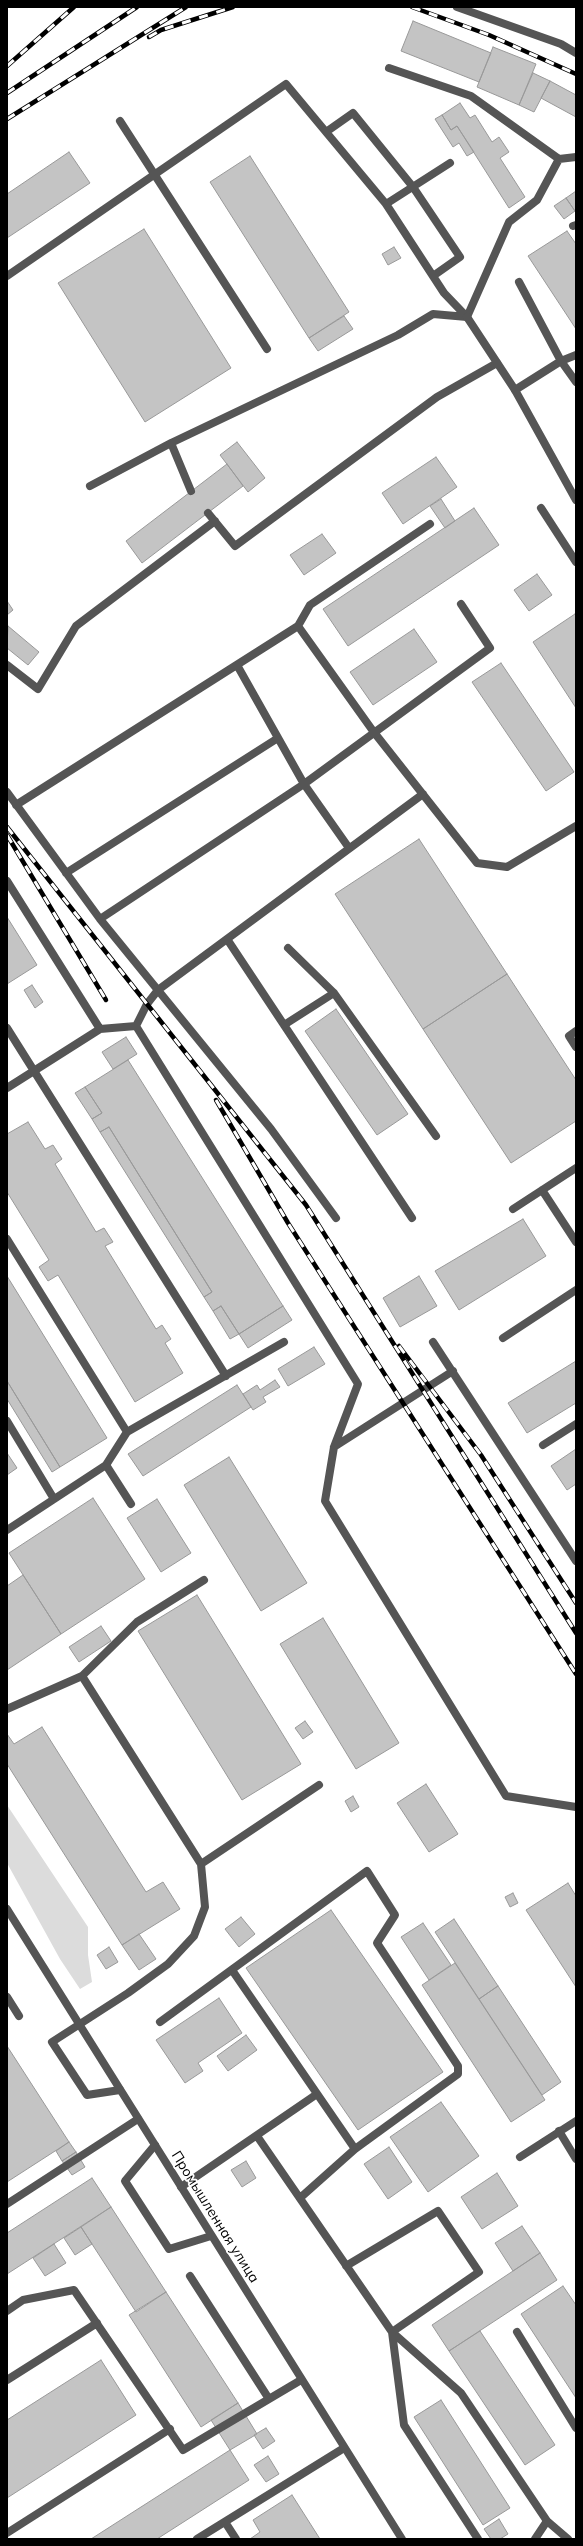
<!DOCTYPE html>
<meta charset="utf-8">
<style>
body{margin:0}
#map{position:relative;width:583px;height:2546px;overflow:hidden;background:#fff;font-family:Mulish,sans-serif}
canvas{display:block}
.frame{position:absolute;inset:0;border:8px solid #000;pointer-events:none}
</style>
<div id="map">
<canvas width="583" height="2546"></canvas>
<div class="frame"></div>
</div>
<script>
const c = document.querySelector('canvas').getContext('2d');
c.lineJoin = 'round';
function fillPath(path, color) { c.fillStyle = color; c.fill(path, 'evenodd'); }
const toPath = rows => new Path2D(rows.map(r => 'M' + r).join(''));
function trace(path, color, width, dash) { c.strokeStyle = color; c.lineWidth = width; c.lineCap = dash ? 'butt' : 'round'; c.setLineDash(dash || []); c.stroke(path); }
function drawText(font, color, halo, rows, align = 'center') {
  c.font = font + ' Mulish,sans-serif'; c.lineWidth = 3.5; c.setLineDash([]); c.textBaseline = 'middle'; c.strokeStyle = halo; c.fillStyle = color; for (const [text, x, y, turn = 0] of rows) {
    c.save(); c.translate(x, y); c.rotate((+turn || 0) * Math.PI / 180); c.textAlign = isNaN(turn) ? turn : align; if (halo) c.strokeText(text, 0, 0); c.fillText(text, 0, 0); c.restore();
  }
}
const green = toPath([
 [7,1805,88,1927,88,1955,92,1982,80,1989,60,1959,7,1863]
]);
const building = toPath([
 [413,21,491,53,479,82,401,51,413,21],
 [493,47,536,64,519,105,477,87,493,47],
 [533,73,550,81,534,112,519,105,533,73],
 [550,81,576,95,576,117,541,98,550,81],
 [460,103,470,118,475,115,492,142,499,137,509,152,500,158,525,197,509,208,457,126,451,130,442,115,460,103],
 [442,115,451,130,457,126,474,152,467,156,459,143,453,147,435,119,442,115],
 [69,152,90,183,7,238,7,194,69,152],
 [250,156,349,312,309,338,210,182,250,156],
 [576,191,576,211,575,211,566,198,576,191],
 [566,198,575,211,564,219,554,206,566,198],
 [144,229,231,368,145,422,58,283,144,229],
 [567,231,576,244,576,329,528,256,567,231],
 [394,247,401,258,388,265,382,254,394,247],
 [344,316,353,329,318,351,309,338,344,316],
 [237,442,265,478,248,492,220,455,237,442],
 [436,457,457,487,403,524,382,493,436,457],
 [227,464,243,486,142,563,126,541,227,464],
 [441,499,455,521,445,528,430,506,441,499],
 [474,508,499,545,348,646,323,609,474,508],
 [322,534,336,553,304,575,290,555,322,534],
 [537,574,552,595,529,611,514,590,537,574],
 [7,601,13,610,7,615,7,601],
 [575,614,576,615,576,708,533,642,575,614],
 [8,626,39,652,28,665,7,648,8,626],
 [414,629,437,662,373,705,350,672,414,629],
 [501,663,574,772,546,791,472,682,501,663],
 [419,839,507,974,423,1029,335,894,419,839],
 [7,917,37,965,7,984,7,917],
 [507,974,576,1080,576,1121,511,1163,423,1029,507,974],
 [32,985,43,1002,35,1008,24,990,32,985],
 [336,1009,408,1114,377,1135,305,1031,336,1009],
 [126,1037,137,1054,113,1069,102,1052,126,1037],
 [128,1060,283,1306,239,1334,221,1306,213,1311,204,1297,212,1292,109,1127,100,1132,92,1119,102,1113,85,1087,128,1060],
 [85,1087,102,1113,92,1119,75,1093,85,1087],
 [28,1122,45,1149,53,1145,62,1159,55,1164,96,1232,104,1228,113,1242,105,1246,156,1329,162,1325,171,1339,165,1343,183,1373,135,1402,58,1275,48,1281,39,1267,49,1260,7,1192,7,1134,28,1122],
 [109,1127,212,1292,204,1297,100,1132,109,1127],
 [523,1219,546,1256,459,1310,435,1271,523,1219],
 [7,1276,107,1438,60,1467,7,1381,7,1276],
 [419,1276,437,1306,400,1327,383,1298,419,1276],
 [221,1306,239,1334,230,1339,213,1311,221,1306],
 [283,1306,292,1320,248,1348,239,1334,283,1306],
 [314,1347,325,1364,288,1386,278,1369,314,1347],
 [576,1361,576,1403,527,1433,508,1403,576,1361],
 [275,1380,280,1387,263,1397,266,1402,253,1410,243,1394,257,1385,260,1390,275,1380],
 [7,1381,60,1467,52,1472,7,1399,7,1381],
 [237,1385,251,1407,143,1476,128,1454,237,1385],
 [576,1449,576,1484,567,1490,551,1466,576,1449],
 [7,1453,17,1468,7,1475,7,1453],
 [229,1457,307,1583,261,1611,184,1485,229,1457],
 [93,1498,145,1579,61,1634,9,1553,93,1498],
 [157,1499,191,1553,161,1572,127,1518,157,1499],
 [23,1575,61,1634,7,1670,7,1586,23,1575],
 [197,1595,301,1764,242,1800,138,1631,197,1595],
 [323,1618,399,1743,356,1769,280,1644,323,1618],
 [101,1626,111,1641,79,1662,69,1647,101,1626],
 [305,1721,313,1732,303,1739,295,1728,305,1721],
 [42,1727,146,1892,163,1882,180,1909,122,1945,7,1764,7,1734,14,1744,42,1727],
 [426,1784,458,1834,429,1852,397,1803,426,1784],
 [353,1796,359,1807,351,1812,345,1801,353,1796],
 [568,1883,576,1896,576,1987,526,1910,568,1883],
 [513,1893,518,1903,510,1907,505,1897,513,1893],
 [331,1910,443,2072,358,2130,246,1968,331,1910],
 [241,1917,255,1934,239,1947,225,1929,241,1917],
 [454,1919,498,1986,479,1999,435,1932,454,1919],
 [423,1923,451,1965,429,1980,401,1937,423,1923],
 [139,1934,156,1959,139,1970,122,1945,139,1934],
 [109,1947,118,1962,106,1969,97,1955,109,1947],
 [455,1963,545,2100,511,2122,422,1985,455,1963],
 [498,1986,561,2082,542,2095,479,1999,498,1986],
 [219,1998,242,2033,198,2063,203,2071,185,2083,156,2040,219,1998],
 [246,2035,257,2050,228,2071,217,2056,246,2035],
 [7,2046,69,2142,7,2182,7,2046],
 [441,2102,479,2156,428,2192,390,2137,441,2102],
 [69,2142,76,2152,62,2161,56,2151,69,2142],
 [389,2147,412,2182,388,2199,364,2164,389,2147],
 [76,2152,85,2167,72,2175,62,2161,76,2152],
 [246,2161,256,2178,242,2187,231,2170,246,2161],
 [497,2173,518,2206,482,2229,461,2197,497,2173],
 [92,2178,111,2207,7,2274,7,2233,92,2178],
 [111,2207,166,2292,136,2312,81,2227,111,2207],
 [522,2226,540,2253,513,2271,495,2243,522,2226],
 [81,2227,92,2244,75,2255,64,2238,81,2227],
 [54,2244,66,2263,45,2276,33,2258,54,2244],
 [540,2253,557,2280,449,2351,432,2325,540,2253],
 [563,2286,576,2305,576,2398,521,2314,563,2286],
 [166,2292,238,2403,201,2427,129,2315,166,2292],
 [480,2331,555,2445,525,2465,449,2351,480,2331],
 [101,2360,136,2415,7,2498,7,2420,101,2360],
 [441,2400,510,2508,483,2525,414,2417,441,2400],
 [238,2403,257,2434,230,2450,211,2420,238,2403],
 [266,2428,275,2441,263,2449,254,2435,266,2428],
 [230,2450,249,2480,157,2539,91,2539,230,2450],
 [268,2456,279,2474,266,2482,254,2465,268,2456],
 [292,2495,320,2539,250,2539,260,2532,253,2520,292,2495],
 [499,2519,508,2534,500,2539,491,2539,484,2529,499,2519]
]);
const service = toPath([
 [457,7,561,44,576,53],
 [389,68,471,96,559,159,576,157],
 [120,121,267,349],
 [326,132,353,113,413,187,460,257,433,276],
 [386,204,450,163],
 [573,226,576,225],
 [7,276,286,84,386,204,444,293,467,317],
 [519,282,561,361,576,382],
 [467,317,509,222,537,200,559,159],
 [515,390,561,361,576,355],
 [171,443,191,491],
 [90,486,171,443,398,335,433,314,467,317],
 [541,508,576,562],
 [208,513,235,546,437,397,497,363],
 [298,626,373,731,477,863,507,867,576,826],
 [7,665,38,689,76,626,215,521],
 [237,665,304,784,349,848],
 [7,792,100,919,271,1129,336,1218],
 [16,805,298,626,310,605,430,524],
 [66,873,278,738],
 [7,881,100,1029],
 [100,919,304,784,490,648,461,604],
 [227,939,412,1218],
 [288,948,334,993,436,1136],
 [284,1025,334,993],
 [136,1026,147,1004,158,990,423,794],
 [7,1028,226,1376],
 [576,1031,569,1036,576,1047],
 [7,1088,100,1029,136,1026,358,1384,334,1447,325,1501,506,1796,576,1807],
 [542,1190,576,1242],
 [513,1209,576,1168],
 [7,1239,127,1432],
 [503,1338,576,1290],
 [433,1342,576,1561],
 [7,1421,54,1499],
 [543,1445,576,1424],
 [334,1447,453,1371],
 [106,1465,131,1504],
 [7,1530,106,1465,127,1432,284,1342],
 [7,1709,82,1676],
 [201,1864,319,1785],
 [232,1970,355,2149],
 [7,1997,19,2016],
 [160,2022,367,1871,395,1915,377,1943,458,2066,458,2074,355,2149,300,2198],
 [120,2090,87,2095,52,2042,128,1993,168,1964,194,1936,205,1907,201,1864,82,1676,137,1622,204,1580],
 [559,2131,576,2159],
 [257,2136,392,2332,461,2393,547,2521,568,2539],
 [155,2145,125,2181,169,2249,211,2236],
 [520,2157,576,2121],
 [181,2187,317,2094],
 [7,2204,138,2119],
 [346,2266,438,2211,479,2272,392,2332,404,2425,478,2539],
 [190,2276,269,2399],
 [7,2311,23,2300,74,2290,183,2450,301,2380],
 [517,2332,576,2428],
 [7,2380,97,2323],
 [225,2522,236,2539],
 [7,2533,170,2429],
 [197,2539,344,2448],
 [535,2539,547,2521]
]);
const minor = toPath([
 [467,317,515,390,576,500],
 [7,1909,402,2539]
]);
const rail = toPath([
 [412,7,489,35,576,74],
 [149,37,161,30,233,7],
 [7,66,74,7],
 [7,93,137,7],
 [7,119,186,7],
 [7,827,306,1205,576,1633],
 [7,835,106,1000],
 [216,1100,288,1223,576,1674],
 [399,1346,481,1455,576,1603]
]);
const streetNames = [
 ["Промышленная улица",215,2217,58]
];
fillPath(green, '#dcdcdc');
fillPath(building, '#c4c4c4');
trace(building, '#999', 1);
trace(service, '#555', 8);
trace(minor, '#555', 8);
trace(rail, '#000', 4.5);
trace(rail, '#fff', 3, [9]);
drawText('14px', '#000', '#fff', streetNames);
</script>
